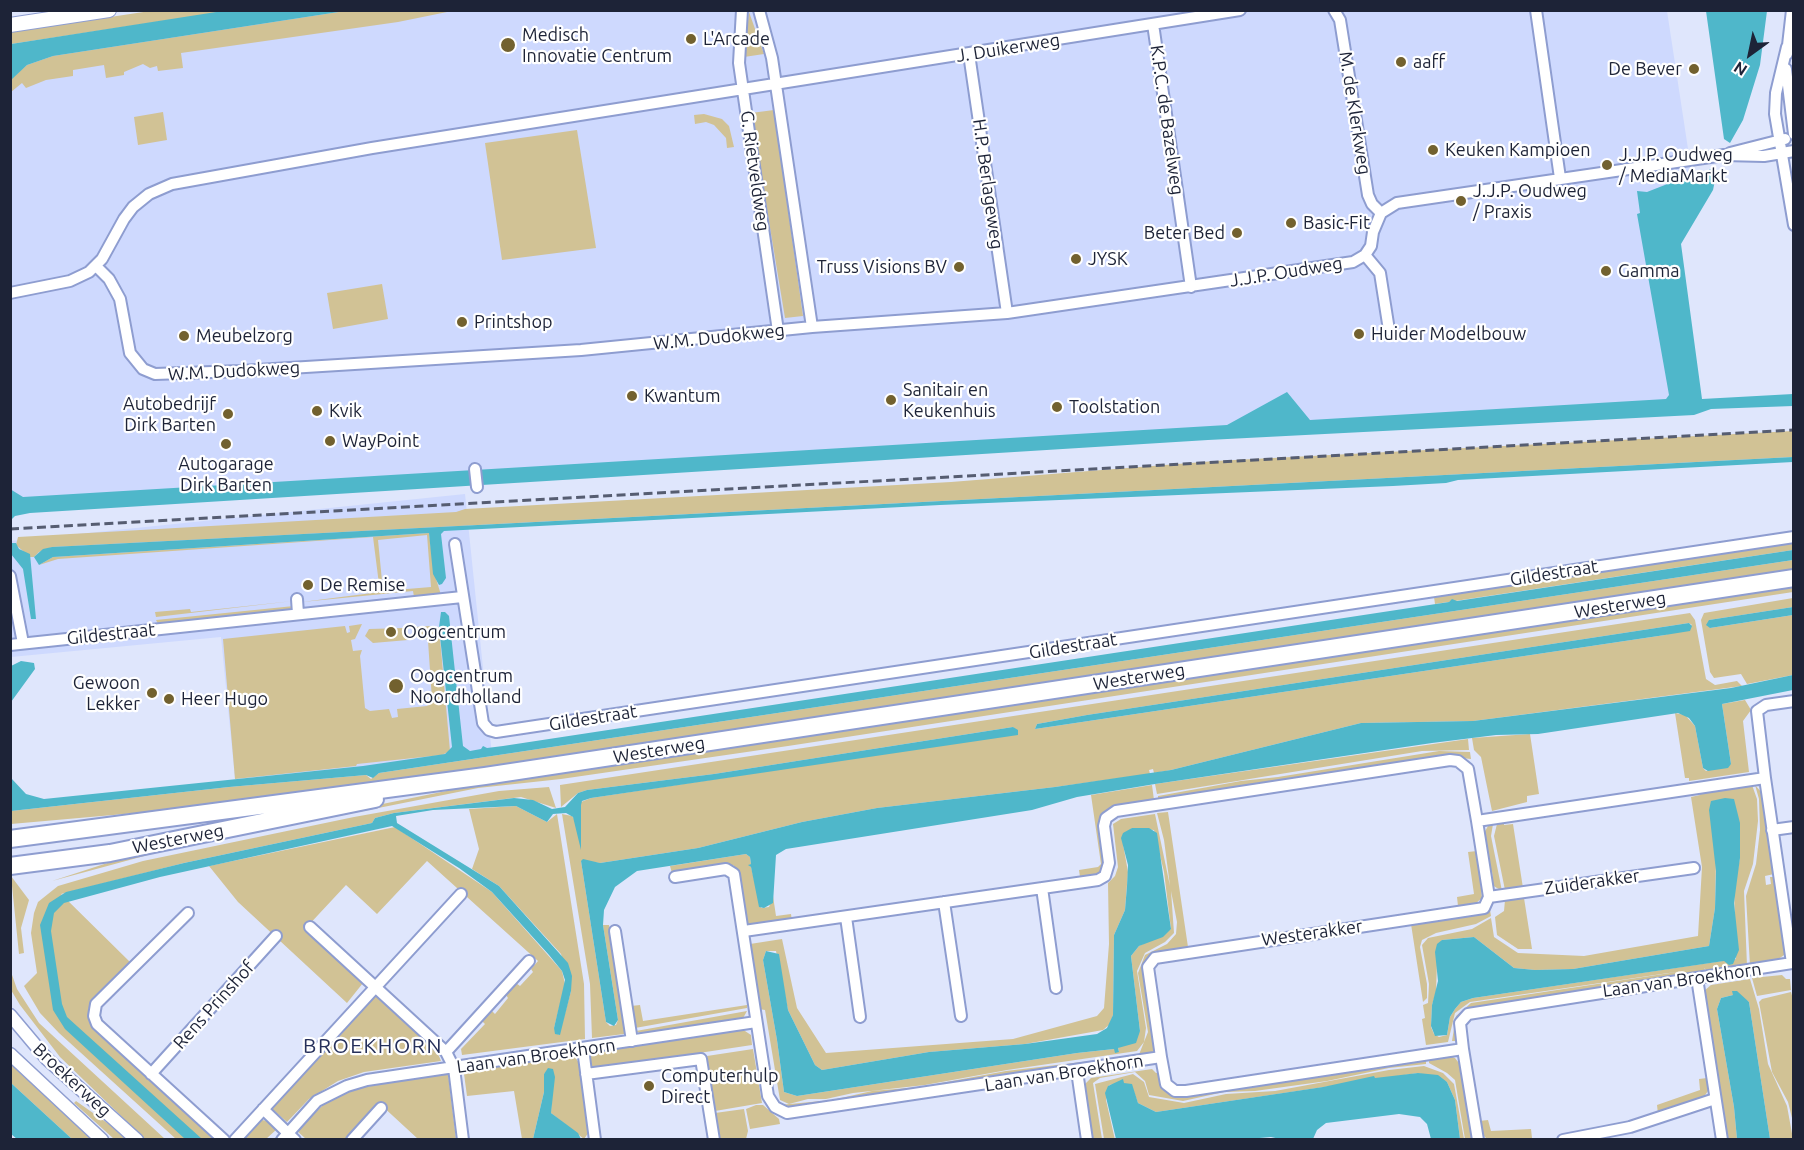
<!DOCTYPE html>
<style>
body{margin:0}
#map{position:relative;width:1804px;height:1150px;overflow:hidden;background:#dfe6fc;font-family:Ubuntu,sans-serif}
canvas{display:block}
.frame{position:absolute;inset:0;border:12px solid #1d2337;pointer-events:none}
.north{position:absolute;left:1720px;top:24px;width:60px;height:60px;-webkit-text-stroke:4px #fff;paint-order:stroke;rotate:213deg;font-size:16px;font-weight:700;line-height:24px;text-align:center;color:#1d2337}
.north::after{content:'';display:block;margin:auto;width:21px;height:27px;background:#1d2337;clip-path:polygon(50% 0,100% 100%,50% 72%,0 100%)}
</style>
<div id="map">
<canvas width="1804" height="1150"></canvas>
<div class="frame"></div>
<div class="north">N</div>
</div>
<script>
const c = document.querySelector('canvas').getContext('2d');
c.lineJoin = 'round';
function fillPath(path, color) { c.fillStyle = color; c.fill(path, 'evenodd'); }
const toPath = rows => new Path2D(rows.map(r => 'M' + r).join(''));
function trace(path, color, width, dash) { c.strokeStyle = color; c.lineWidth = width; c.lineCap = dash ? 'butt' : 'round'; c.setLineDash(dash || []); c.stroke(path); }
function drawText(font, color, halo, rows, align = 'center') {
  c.font = font + ' Ubuntu,sans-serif'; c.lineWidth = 4.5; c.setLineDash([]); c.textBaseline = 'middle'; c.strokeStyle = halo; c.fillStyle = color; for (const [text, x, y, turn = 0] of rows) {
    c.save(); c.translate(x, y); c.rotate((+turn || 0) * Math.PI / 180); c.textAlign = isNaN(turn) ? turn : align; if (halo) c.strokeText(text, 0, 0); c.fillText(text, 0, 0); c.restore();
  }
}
const built = toPath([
 [250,10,1667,11,1692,175,1673,232,1693,405,11,502,11,49],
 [465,494,492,755,235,779,221,637,11,657,10,541]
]);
const green = toPath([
 [150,11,229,11,11,44,11,32],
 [345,11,452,11,398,22,181,53,183,68,158,71,157,66,150,68,143,64,124,72,124,75,106,78,104,65,73,70,73,76,46,80,26,88,22,83,11,92,10,80,27,65,53,56],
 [749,12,764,54,744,57,748,22],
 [774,110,803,316,785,318,751,113],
 [163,112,167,140,138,145,134,117],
 [704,114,722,119,729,126,734,147,727,148,726,138,714,125,706,122,695,124,694,115],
 [577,130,596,248,502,260,485,143],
 [382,284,388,319,333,329,327,293],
 [1793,431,1793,457,52,547,39,552,34,557,30,557,16,545,18,537,456,512,465,509,951,482,1215,461],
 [429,533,434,572,441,595,414,597,413,591,302,602,380,592,373,537,58,559,39,565,53,557],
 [427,535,431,587,383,591,378,540],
 [1793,542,1793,550,1435,604,1434,597],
 [1793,560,1793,571,639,748,215,806,11,824,11,811,229,787,366,775,371,779,379,773],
 [1793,585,1793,592,1643,615,788,746,561,779,478,788,159,852,52,881,132,855,456,789],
 [1793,598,1793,607,1709,620,1710,628,1793,615,1793,675,1747,684,1741,674,1714,678,1710,672,1701,620,1704,613],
 [293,601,156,617,155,612,190,609,191,612],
 [294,606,291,611,158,624,156,620],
 [1690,613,1695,620,1706,679,1715,685,1737,681,1742,686,1473,721,1361,723,1171,770,1154,773,1153,769,1149,770,1150,774,1055,787,877,808,802,822,698,848,600,863,581,861,606,1022,610,1026,616,1025,618,1020,603,925,609,925,625,1029,624,1034,592,1038,590,984,562,814,572,816,580,827,581,802,591,798,1018,733,1013,727,714,774,587,790,578,793,561,807,560,785],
 [1689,623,1692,625,1665,635,1035,729,1037,724,1087,715],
 [362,624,355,639,351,640,353,651,362,650,360,656,365,708,370,711,389,709,392,718,398,717,397,709,427,706,432,700,428,641,424,637,415,637,415,627,430,626,436,630,439,627,450,751,442,755,357,764,356,766,235,779,223,639,345,626,347,633,350,632,349,626],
 [404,628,408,640,373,643,365,636,369,629],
 [1745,700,1751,710,1743,721,1749,772,1689,781,1689,778,1685,778,1675,713,1685,715,1695,726,1703,768,1706,771,1731,764,1722,704],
 [1530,734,1539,794,1527,796,1527,802,1492,811,1481,757,1474,750,1472,738],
 [1468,739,1469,750,1422,751,1157,794,1155,784],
 [1439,751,1470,752,1471,759,1462,758,1158,800,1158,796,1241,781,1278,777],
 [1152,785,1154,800,1111,808,1103,870,1097,875,1080,877,1079,870,1098,867,1101,864,1091,795],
 [1752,785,1757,799,1758,821,1753,864,1744,891,1747,966,1708,972,1704,968,1706,972,1470,1008,1458,1017,1457,1035,1455,1041,1452,1041,1456,1016,1471,1003,1703,968,1470,1002,1455,1013,1448,1042,1426,1045,1422,1019,1425,1018,1423,1005,1428,1003,1429,984,1422,945,1428,938,1472,929,1491,918,1494,937,1518,953,1584,956,1698,936,1702,867,1691,797,1700,795,1700,792],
 [1740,858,1734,889,1736,959,1473,998,1461,1002,1455,1009,1450,1017,1447,1035,1439,1037,1434,1034,1431,1027,1432,1005,1436,992,1437,962,1442,940,1474,937,1514,968,1535,970,1573,969,1709,946,1715,908,1716,861],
 [1755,785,1762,793,1774,874,1765,876,1766,885,1771,884,1770,877,1774,877,1784,950,1784,955,1777,960,1750,966,1746,896,1756,864,1760,830,1759,799],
 [549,787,556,808,521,797,394,813,375,818,372,823,184,863,61,894,131,963,94,1000,88,1010,88,1018,94,1030,215,1139,176,1139,59,1033,40,1013,24,986,37,973,31,933,34,913,38,902,58,886,143,861,354,817,499,791],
 [516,806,547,822,557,814,584,984,585,1039,462,1055,461,1049,485,1024,482,1021,492,1011,495,1014,508,998,506,995,516,983,520,986,533,972,531,969,538,961,427,861,377,914,346,885,305,929,363,983,347,1003,238,902,209,866,395,827,492,892,562,971,565,984,554,1028,559,1035,571,991,561,954,499,886,472,869,479,849,469,809],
 [1168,812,1188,947,1154,953,1145,963,1155,1049,1151,1054,1138,1057,1148,1032,1138,973,1145,955,1167,944,1176,934,1177,922,1171,891,1174,933,1165,942,1145,953,1137,971,1146,1028,1144,1042,1137,1051,1007,1070,925,1085,853,1093,826,1099,808,1099,789,1104,780,1100,765,1010,759,1009,750,944,782,939,797,1008,826,1053,1013,1039,1097,1016,1104,1008,1109,944,1108,883,1115,876,1118,867,1113,824,1121,819,1155,814,1170,886,1164,840,1157,813],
 [1132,828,1154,830,1164,872,1171,929,1139,946,1131,956,1140,1031,1118,1048,1119,1052,1114,1049,1077,1053,797,1096,784,1092,777,1040,763,960,766,951,776,951,788,1010,815,1065,822,1070,929,1052,1025,1044,1103,1030,1110,1024,1113,1015,1114,935,1125,910,1128,872,1123,844],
 [1504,823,1504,825,1513,824,1523,888,1505,890,1494,836,1497,824],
 [1493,824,1491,836,1502,891,1492,885,1493,882,1492,871,1489,872,1484,833,1488,826],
 [1477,851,1482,898,1476,903,1458,906,1457,897,1474,894,1468,852],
 [746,854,750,857,751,864,749,865,751,867,761,908,769,907,773,896,776,916,791,914,792,921,749,925,746,920,738,870,733,865,672,873,670,866],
 [11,876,29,900,21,928,24,953,19,954],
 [1524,898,1532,949,1518,949,1497,935,1495,917,1504,911,1505,900],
 [1490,910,1491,916,1476,924,1436,933,1422,940,1420,947,1427,984,1427,998,1423,1002,1411,924],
 [11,972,17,989,39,1023,165,1139,145,1139,60,1057,20,1005,11,990],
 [1782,975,1786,979,1790,979,1791,990,1757,996,1752,978],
 [1750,979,1759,1009,1768,1064,1787,1106,1793,1139,1770,1139,1749,1002,1737,994,1721,998,1717,1009,1734,1107,1737,1139,1726,1139,1704,991,1711,985],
 [1791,992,1794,1003,1793,1122,1788,1102,1772,1072,1759,1002,1762,999],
 [376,995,437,1051,441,1061,364,1072,338,1081,309,1099,287,1122,272,1109],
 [640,1005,643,1021,747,1005,747,1008,635,1028,631,1006],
 [747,1011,742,1020,643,1035,636,1031],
 [738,1030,745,1031,751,1035,752,1045,599,1068,589,1065,589,1057,593,1052],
 [753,1049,762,1103,715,1111,707,1056],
 [569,1055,575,1057,579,1063,589,1132,584,1139,551,1113,553,1073,548,1071,544,1074,544,1092,533,1139,522,1139,514,1091,467,1096,464,1074,469,1073,469,1070],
 [1449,1056,1455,1058,1462,1067,1473,1139,1465,1139,1455,1080,1447,1073,1429,1063,1429,1059],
 [1426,1060,1426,1064,1389,1068,1327,1081,1255,1091,1224,1092,1183,1101,1149,1095,1145,1081,1135,1072,1100,1078,1093,1083,1102,1139,1092,1139,1084,1085,1091,1078,1152,1069,1156,1073,1160,1073,1163,1087,1167,1093,1178,1097],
 [1090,1061,1091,1064,793,1109,779,1105,832,1100,872,1091,919,1087,1006,1071],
 [10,1063,20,1073,95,1139,72,1139,11,1083],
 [1424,1066,1443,1073,1454,1084,1464,1139,1460,1139,1455,1100,1447,1082,1418,1073,1156,1112,1138,1103,1134,1092,1124,1083,1109,1085,1106,1100,1115,1140,1104,1139,1095,1084,1133,1074,1144,1082,1149,1097,1184,1103,1226,1094,1275,1091,1389,1070],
 [448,1073,456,1139,418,1139,380,1104,345,1139,306,1139,297,1131,323,1105,344,1093,365,1087],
 [1707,1078,1708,1091,1703,1098,1680,1106,1679,1104,1658,1114,1657,1105,1700,1090,1699,1079],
 [76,1101,130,1139,114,1139,74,1103],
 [756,1105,763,1105,779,1119,780,1124,750,1129,746,1109],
 [744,1109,748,1131,746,1139,719,1139,715,1113],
 [262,1120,268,1121,277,1129,266,1139,243,1140],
 [1488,1120,1491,1131,1531,1129,1532,1138,1487,1139,1482,1134,1479,1121]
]);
const water = toPath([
 [229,10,345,11,53,56,27,65,11,80,11,44],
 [1706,11,1767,11,1760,65,1743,120,1730,143,1724,139],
 [1710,169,1717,171,1713,190,1681,244,1702,399,1793,394,1793,406,1711,409,1694,415,1208,440,30,513,15,516,11,520,10,489,23,497,1227,425,1287,392,1310,420,1666,399,1669,395,1637,214,1640,213,1637,191,1647,192,1670,183,1701,178],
 [1793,457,1793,462,1458,480,1446,483,1393,486,940,505,444,531,441,534,446,578,442,584,439,585,433,574,429,533,53,557,39,565,34,557,43,549,52,547],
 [10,543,16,543,19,549,30,554,36,619,31,619,23,569,11,554],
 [1793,550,1793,560,379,773,373,778,366,775,229,787,11,811,11,778,26,794,44,799,363,766,445,754,452,747,439,627,441,612,445,612,449,616,463,746,470,751,481,749,483,746,487,748,503,746,1449,602,1452,599,1457,601],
 [1793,607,1793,615,1710,628,1706,625,1709,620],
 [1689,623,1692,626,1690,631,1665,635,1035,729,1037,724,1087,715],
 [21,661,34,663,35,669,11,702,11,666],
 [1793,675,1793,690,1722,704,1731,764,1728,768,1708,771,1703,768,1695,726,1689,718,1678,713,1538,734,1496,735,1432,743,1155,784,1077,797,1032,810,786,849,776,855,773,903,764,908,759,907,751,867,748,865,751,864,750,857,746,854,637,871,615,887,604,910,603,925,618,1020,614,1026,606,1022,581,861,583,859,600,863,698,848,802,822,877,808,1055,787,1171,770,1361,723,1473,721,1731,688],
 [1013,727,1018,730,1018,735,591,798,582,801,581,805,581,850,573,817,566,813,553,814,547,822,516,806,433,810,396,816,397,823,499,886,568,963,572,976,571,991,560,1035,555,1034,554,1028,565,980,562,971,549,955,492,892,459,868,392,826,160,877,64,903,54,913,51,931,62,1004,67,1017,202,1139,185,1139,65,1029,53,1010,40,925,49,903,66,892,184,863,372,823,375,818,394,813,514,798,533,800,552,809,565,807,578,793,587,790,714,774],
 [1725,798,1734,799,1740,823,1740,858,1734,903,1739,950,1733,964,1729,965,1724,961,1473,998,1461,1002,1455,1009,1450,1017,1447,1035,1435,1036,1431,1026,1432,1005,1438,981,1435,952,1437,944,1442,940,1474,937,1514,968,1535,970,1573,969,1709,946,1715,908,1716,871,1709,810,1711,801],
 [1132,828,1149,828,1157,833,1171,929,1163,937,1139,946,1131,956,1140,1031,1136,1043,1118,1048,1119,1052,1115,1053,1114,1049,1077,1053,797,1096,784,1092,777,1040,763,960,766,951,779,954,788,1010,815,1065,822,1070,929,1052,1025,1044,1097,1034,1107,1028,1113,1015,1114,935,1125,910,1127,886,1128,865,1121,838,1123,833],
 [1732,991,1737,991,1749,1002,1770,1139,1737,1139,1734,1107,1717,1009,1721,998,1733,995],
 [548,1068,553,1069,555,1077,551,1113,578,1133,581,1139,533,1139,544,1092,544,1074],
 [1418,1073,1438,1075,1447,1082,1455,1100,1460,1139,1431,1139,1427,1124,1420,1117,1399,1114,1326,1123,1317,1130,1313,1139,1280,1139,1271,1137,1236,1140,1116,1139,1105,1093,1108,1086,1123,1079,1124,1083,1132,1084,1138,1103,1156,1112,1323,1087,1374,1076,1375,1078],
 [11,1083,72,1139,17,1139,11,1134]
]);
const minor = toPath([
 [742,10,739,63,778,331],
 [759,10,772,58,812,327],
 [1334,10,1340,20,1368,195,1372,204,1381,213],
 [1536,10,1560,178],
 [1153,24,1191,287],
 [1787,47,1776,93,1775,114,1794,225],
 [969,54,1007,313],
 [1787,54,1792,10],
 [1786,69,1794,134],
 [1730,153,1785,139],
 [1365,255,1380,273,1389,330],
 [96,266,109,279,120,299,130,353,143,369,155,374,241,371,581,350,812,327,1007,313,1353,262,1365,255,1371,246,1373,232,1381,213,1397,203,1690,160,1724,155,1764,156,1794,151],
 [10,293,70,281,89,272,102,259,124,219,133,207,149,194,172,184,372,148,1240,10],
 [475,469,477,487],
 [455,544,483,723,489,730,496,732,1794,537],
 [10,576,23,643],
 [297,599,298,614],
 [10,645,462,597],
 [1765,778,1757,711,1766,705,1794,701],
 [1772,830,1794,827],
 [675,877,726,869,734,874,768,1096,775,1107,787,1113,1161,1057,1166,1084,1175,1091,1186,1091,1463,1049,1460,1023,1468,1014,1792,963,1765,778,1477,821,1468,769,1458,761,1450,760,1116,811,1106,818,1104,826,1109,863,1105,876,1098,880,744,931],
 [1042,888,1056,988],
 [1489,897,1694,868],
 [944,902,961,1016],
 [188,913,96,1004,94,1016,97,1024,224,1140],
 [846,917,860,1017],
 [310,927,446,1052,454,1068,463,1140],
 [615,931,632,1041],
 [1697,978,1722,1140],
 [583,1049,595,1140],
 [1463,1049,1478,1140],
 [446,1052,529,961],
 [1161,1057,1148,967,1155,958,1484,908,1489,897,1477,821],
 [1077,1071,1087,1140],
 [151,1074,276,936],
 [586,1074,701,1059,714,1140],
 [263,1109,295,1140],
 [235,1140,461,894],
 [282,1140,317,1101,347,1086,367,1080,756,1022],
 [352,1140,381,1108],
 [1563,1140,1630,1127,1715,1099]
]);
const tertiary = toPath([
 [10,1015,47,1059,137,1140],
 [10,1054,102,1140]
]);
const secondary = toPath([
 [10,25,109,10]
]);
const primary = toPath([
 [10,839,485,776,1794,578],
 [10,866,110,853,375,799]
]);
const rail = toPath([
 [10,529,1794,430]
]);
const markers = [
 [691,39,6,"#72612f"],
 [508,45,8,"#72612f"],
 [1401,62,6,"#72612f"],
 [1694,69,6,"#72612f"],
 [1433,150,6,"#72612f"],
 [1607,165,6,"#72612f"],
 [1461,201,6,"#72612f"],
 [1291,223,6,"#72612f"],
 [1237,233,6,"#72612f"],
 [1076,259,6,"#72612f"],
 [959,267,6,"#72612f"],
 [1606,271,6,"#72612f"],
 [462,322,6,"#72612f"],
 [1359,334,6,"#72612f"],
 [184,336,6,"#72612f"],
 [632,396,6,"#72612f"],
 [891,400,6,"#72612f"],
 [1057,407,6,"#72612f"],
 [317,411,6,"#72612f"],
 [228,414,6,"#72612f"],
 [330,441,6,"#72612f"],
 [226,444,6,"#72612f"],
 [308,585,6,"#72612f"],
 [391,632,6,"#72612f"],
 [396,686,8,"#72612f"],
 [152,693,6,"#72612f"],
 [169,699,6,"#72612f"],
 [649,1086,6,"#72612f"]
];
const poiNames = [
 ["Medisch",522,35],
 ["Innovatie Centrum",522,56],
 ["L'Arcade",703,39],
 ["aaff",1413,62],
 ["De Bever",1682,69,"right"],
 ["Keuken Kampioen",1445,150],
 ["J.J.P. Oudweg",1619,155],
 ["/ MediaMarkt",1619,176],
 ["J.J.P. Oudweg",1473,191],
 ["/ Praxis",1473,212],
 ["Basic-Fit",1303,223],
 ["Beter Bed",1225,233,"right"],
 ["JYSK",1088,259],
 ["Truss Visions BV",947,267,"right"],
 ["Gamma",1618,271],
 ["Printshop",474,322],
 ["Huider Modelbouw",1371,334],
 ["Meubelzorg",196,336],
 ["Sanitair en",903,390],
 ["Keukenhuis",903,411],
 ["Kwantum",644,396],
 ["Autobedrijf",216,404,"right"],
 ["Dirk Barten",216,425,"right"],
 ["Toolstation",1069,407],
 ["Kvik",329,411],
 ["WayPoint",342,441],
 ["Autogarage",226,464,"center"],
 ["Dirk Barten",226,485,"center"],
 ["De Remise",320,585],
 ["Oogcentrum",403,632],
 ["Oogcentrum",410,676],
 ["Noordholland",410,697],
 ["Gewoon",140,683,"right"],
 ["Lekker",140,704,"right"],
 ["Heer Hugo",181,699],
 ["Computerhulp",661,1076],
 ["Direct",661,1097]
];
const streetNames = [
 ["J. Duikerweg",1008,48,-9],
 ["M. de Klerkweg",1355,113,81],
 ["K.P.C. de Bazelweg",1167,120,82],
 ["G. Rietveldweg",755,171,82],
 ["H.P. Berlageweg",988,184,82],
 ["J.J.P. Oudweg",1286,272,-9],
 ["W.M. Dudokweg",719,337,-6],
 ["W.M. Dudokweg",234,371,-3],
 ["Gildestraat",1554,573,-9],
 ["Westerweg",1620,605,-9],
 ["Gildestraat",111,634,-6],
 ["Gildestraat",1073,646,-9],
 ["Westerweg",1139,677,-9],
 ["Gildestraat",593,718,-9],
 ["Westerweg",659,750,-9],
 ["Westerweg",178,839,-11],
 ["Zuiderakker",1592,882,-8],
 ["Westerakker",1312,933,-8],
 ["Laan van Broekhorn",1682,980,-8],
 ["Rens Prinshof",214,1005,-48],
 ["Laan van Broekhorn",536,1056,-8],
 ["Laan van Broekhorn",1064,1073,-9],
 ["Broekerweg",72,1080,43]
];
const quarterNames = [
 ["BROEKHORN",373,1046]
];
fillPath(built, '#ced9fe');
fillPath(green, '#d1c295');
fillPath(water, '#4fb7ca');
trace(minor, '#8e9dd0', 14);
trace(tertiary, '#8e9dd0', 15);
trace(secondary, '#8e9dd0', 16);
trace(primary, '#8e9dd0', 20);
trace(minor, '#fff', 10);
trace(tertiary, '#fff', 12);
trace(secondary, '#fff', 14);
trace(primary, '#fff', 16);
trace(rail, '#565d71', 3, [9, 4.5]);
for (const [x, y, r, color] of markers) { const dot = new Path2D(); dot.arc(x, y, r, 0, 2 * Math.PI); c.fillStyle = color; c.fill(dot); trace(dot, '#fff', 2); }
drawText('18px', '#1d2337', '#fff', poiNames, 'left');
drawText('18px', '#1d2337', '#fff', streetNames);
c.letterSpacing = '1.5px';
drawText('21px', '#26305b', '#fff', quarterNames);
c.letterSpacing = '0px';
</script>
